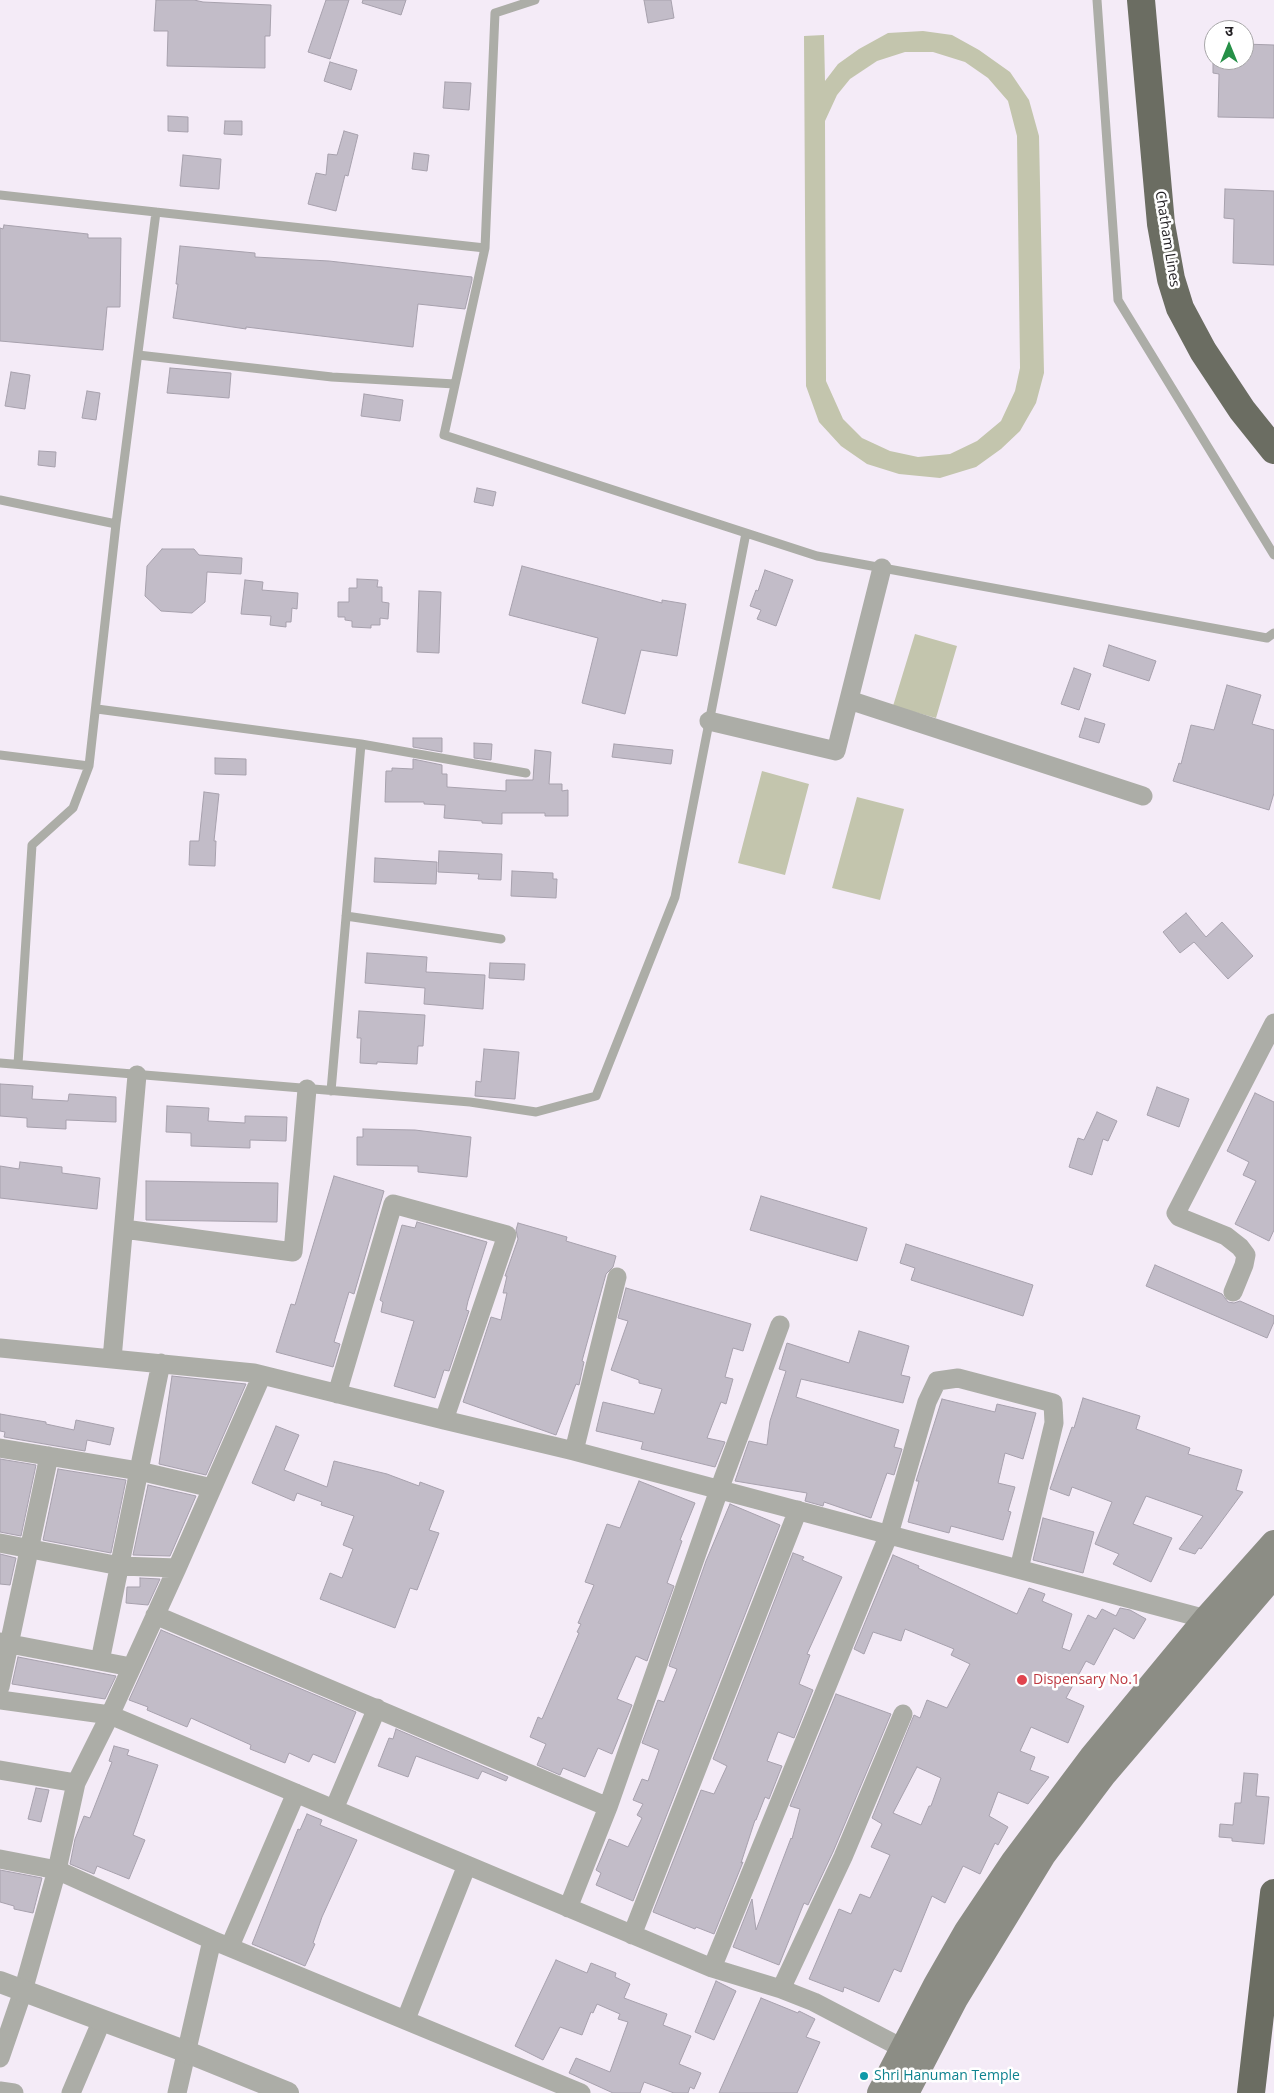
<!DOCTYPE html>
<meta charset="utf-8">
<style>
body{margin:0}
#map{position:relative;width:1274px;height:2093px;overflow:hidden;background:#f4ebf7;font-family:"Open Sans","Noto Sans Devanagari",sans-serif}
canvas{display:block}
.north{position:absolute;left:1204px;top:20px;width:50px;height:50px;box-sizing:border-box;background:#fff;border:1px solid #a7a6a8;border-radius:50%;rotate:0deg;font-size:14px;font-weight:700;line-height:20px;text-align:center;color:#242125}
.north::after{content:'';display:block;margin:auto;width:18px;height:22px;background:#269047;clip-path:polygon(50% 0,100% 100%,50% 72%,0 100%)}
</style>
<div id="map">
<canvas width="1274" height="2093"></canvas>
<div class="north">उ</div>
</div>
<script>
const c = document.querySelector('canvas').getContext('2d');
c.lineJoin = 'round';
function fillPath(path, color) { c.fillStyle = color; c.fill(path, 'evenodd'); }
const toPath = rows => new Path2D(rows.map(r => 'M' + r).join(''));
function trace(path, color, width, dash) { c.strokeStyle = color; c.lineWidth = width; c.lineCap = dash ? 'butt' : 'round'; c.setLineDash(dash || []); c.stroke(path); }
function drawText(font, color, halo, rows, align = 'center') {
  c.font = font + ' "Open Sans",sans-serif'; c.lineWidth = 5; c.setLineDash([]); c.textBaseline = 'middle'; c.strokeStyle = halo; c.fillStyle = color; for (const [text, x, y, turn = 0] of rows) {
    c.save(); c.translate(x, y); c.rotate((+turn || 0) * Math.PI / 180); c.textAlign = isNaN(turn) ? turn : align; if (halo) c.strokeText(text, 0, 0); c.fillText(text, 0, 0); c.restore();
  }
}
const green = toPath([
 [923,31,952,35,979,50,1010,72,1029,100,1039,136,1044,373,1036,403,1020,431,1001,449,976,467,940,478,899,474,867,464,841,446,819,422,806,386,804,36,824,35,825,81,838,64,859,49,888,33],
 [905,52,933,52,965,62,988,78,1008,101,1017,136,1020,368,1015,391,1001,421,977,441,950,454,918,457,890,451,862,438,843,419,826,381,825,121,837,95,850,79,877,61],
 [915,634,957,646,936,718,893,706],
 [762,771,809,784,785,875,738,863],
 [857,797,904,809,880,900,832,888]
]);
const building = toPath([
 [156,0,194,0,203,2,271,5,270,36,265,36,265,68,167,66,168,31,154,31,156,0],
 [326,0,349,0,330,59,308,52,326,0],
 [363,0,406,0,401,15,362,3,363,0],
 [644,0,671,0,674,18,648,23,644,0],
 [1244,44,1274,45,1274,118,1218,117,1219,74,1213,73,1213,60,1244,60,1244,44],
 [330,62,357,70,351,90,324,81,330,62],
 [445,82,471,83,469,110,443,108,445,82],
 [168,116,188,117,188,132,168,131,168,116],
 [225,121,242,121,242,135,224,134,225,121],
 [344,131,358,135,348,176,345,175,336,211,308,204,316,173,326,175,328,154,337,155,344,131],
 [414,153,429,155,427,171,412,169,414,153],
 [183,155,221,159,219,189,180,186,183,155],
 [1225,189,1274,191,1274,265,1233,263,1234,219,1224,218,1225,189],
 [4,225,88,234,88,238,121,238,120,307,107,307,103,350,0,341,0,228,3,229,4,225],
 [180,246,255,253,255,257,329,261,472,277,472,280,465,309,418,304,413,347,246,327,246,329,173,318,178,284,176,284,180,246],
 [170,368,231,373,229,398,167,393,170,368],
 [11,372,30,375,25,409,5,406,11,372],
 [87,391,100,393,96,420,82,418,87,391],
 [364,394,403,400,400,421,361,416,364,394],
 [39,451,56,452,55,467,38,465,39,451],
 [477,488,496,492,493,506,474,502,477,488],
 [162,549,194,549,199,555,242,558,241,574,207,572,205,602,192,613,161,611,145,596,147,566,162,549],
 [522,566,662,603,662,600,686,604,677,656,641,650,625,714,582,703,598,638,509,615,522,566],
 [765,570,793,580,776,626,757,619,761,610,750,606,756,590,758,591,765,570],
 [357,579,378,580,377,587,382,587,382,602,389,603,388,619,380,618,380,625,371,625,371,628,352,627,352,621,345,620,345,617,338,617,338,602,349,602,349,588,357,588,357,579],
 [245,580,263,582,262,590,298,593,297,609,292,608,291,622,286,622,286,627,270,625,271,616,241,614,245,580],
 [419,591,441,592,439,653,417,652,419,591],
 [1109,645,1156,661,1149,681,1103,666,1109,645],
 [1074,668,1091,674,1079,710,1061,704,1074,668],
 [1227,685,1261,695,1252,724,1274,730,1274,793,1269,810,1173,781,1179,763,1181,764,1191,725,1214,730,1227,685],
 [1085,718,1105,724,1099,743,1079,737,1085,718],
 [413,738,442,738,442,752,413,747,413,738],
 [474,743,492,744,491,760,474,758,474,743],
 [614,744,673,750,671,764,612,757,614,744],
 [535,750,551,752,549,784,562,784,562,791,568,790,568,816,545,816,545,813,502,813,502,824,482,823,482,821,444,818,445,805,424,804,424,802,385,802,386,771,392,771,392,768,413,769,413,759,442,765,442,774,447,774,447,787,506,791,506,780,533,780,535,750],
 [215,758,246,759,246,775,215,774,215,758],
 [204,792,219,794,214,841,216,841,215,866,189,865,190,841,199,841,204,792],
 [439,851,502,854,501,880,478,879,479,874,438,872,439,851],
 [375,858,437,862,436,884,374,882,375,858],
 [512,871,553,873,553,879,557,879,556,898,511,896,512,871],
 [1186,913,1206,937,1222,922,1253,956,1228,979,1194,942,1180,953,1163,932,1186,913],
 [367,953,427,957,426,972,485,975,483,1009,424,1004,425,988,365,983,367,953],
 [490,963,525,964,524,980,489,978,490,963],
 [359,1011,425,1015,423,1046,418,1046,417,1064,377,1062,377,1064,360,1063,361,1038,357,1038,359,1011],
 [484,1049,519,1052,515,1099,475,1096,476,1081,481,1082,484,1049],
 [0,1084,33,1086,32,1099,68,1101,69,1094,116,1097,116,1122,66,1120,66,1129,27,1127,27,1118,0,1116,0,1084],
 [1157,1087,1189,1099,1179,1127,1147,1115,1157,1087],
 [1255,1093,1274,1102,1274,1230,1269,1241,1235,1224,1256,1181,1243,1175,1249,1162,1227,1151,1255,1093],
 [167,1106,209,1108,208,1121,245,1123,245,1116,287,1117,286,1141,250,1140,250,1148,191,1146,191,1133,166,1132,167,1106],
 [1097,1112,1117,1121,1108,1141,1103,1139,1092,1175,1069,1167,1078,1138,1084,1140,1097,1112],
 [363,1129,415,1130,471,1137,467,1177,418,1172,418,1166,357,1165,357,1137,363,1137,363,1129],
 [20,1162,62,1167,62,1173,100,1178,97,1209,0,1198,0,1166,19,1169,20,1162],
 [334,1176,384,1191,354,1294,349,1292,334,1342,340,1344,333,1367,276,1352,291,1304,295,1305,334,1176],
 [146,1181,278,1183,277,1222,146,1220,146,1181],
 [761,1196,867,1228,857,1261,750,1230,761,1196],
 [417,1222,487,1242,468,1301,466,1310,469,1311,449,1371,444,1370,435,1398,394,1386,414,1321,381,1312,383,1302,380,1300,402,1225,415,1228,417,1222],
 [518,1223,567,1237,566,1241,616,1256,613,1267,606,1274,582,1361,584,1362,579,1385,576,1384,556,1435,463,1402,491,1317,501,1320,507,1293,503,1293,507,1276,505,1276,518,1239,516,1230,518,1223],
 [906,1244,1033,1285,1023,1316,911,1280,915,1268,900,1263,906,1244],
 [1155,1265,1222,1294,1228,1302,1234,1303,1240,1301,1274,1316,1274,1322,1267,1338,1146,1286,1155,1265],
 [626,1288,751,1324,743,1351,733,1348,725,1377,733,1379,726,1404,721,1402,707,1438,725,1442,715,1467,641,1449,643,1442,596,1431,603,1402,654,1414,662,1389,639,1383,639,1380,611,1370,628,1321,618,1318,626,1288],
 [859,1331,909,1346,901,1375,910,1377,903,1403,801,1379,796,1397,899,1430,894,1447,902,1449,894,1475,887,1473,871,1518,824,1502,823,1506,805,1501,807,1493,735,1481,749,1441,767,1445,770,1421,786,1371,779,1369,787,1343,849,1363,859,1331],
 [172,1376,246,1384,206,1475,159,1464,172,1376],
 [1083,1398,1140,1416,1136,1429,1190,1448,1188,1454,1242,1470,1236,1490,1243,1492,1201,1549,1199,1548,1195,1554,1179,1549,1203,1516,1146,1496,1133,1524,1172,1538,1151,1582,1113,1564,1119,1554,1095,1544,1112,1502,1072,1487,1069,1496,1050,1489,1072,1427,1074,1428,1083,1398],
 [942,1399,995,1412,997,1404,1036,1413,1023,1459,1005,1453,998,1483,1015,1487,1008,1511,1011,1512,1003,1540,951,1526,949,1533,908,1522,919,1481,916,1481,942,1399],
 [0,1414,46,1422,46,1424,74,1430,76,1420,114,1428,110,1445,87,1440,85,1451,4,1437,5,1432,0,1431,0,1414],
 [276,1426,299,1435,284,1470,327,1487,334,1461,387,1474,419,1486,420,1482,444,1491,429,1530,439,1533,417,1590,410,1588,395,1628,320,1599,330,1573,342,1578,353,1549,343,1545,354,1516,321,1505,322,1502,297,1493,294,1501,252,1483,276,1426],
 [0,1459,36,1465,21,1536,0,1532,0,1459],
 [58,1469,126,1480,111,1553,43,1540,58,1469],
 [639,1481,695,1503,680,1540,682,1541,667,1583,674,1586,647,1661,636,1656,617,1699,632,1705,612,1754,598,1748,585,1777,563,1768,560,1775,537,1765,546,1744,530,1737,538,1717,542,1719,579,1633,577,1632,581,1624,578,1623,594,1585,585,1582,607,1524,620,1528,639,1481],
 [148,1485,196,1496,170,1556,133,1555,148,1485],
 [730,1504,780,1525,633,1901,596,1885,601,1873,596,1870,609,1839,628,1847,642,1818,637,1815,643,1804,633,1800,642,1779,648,1781,659,1750,642,1743,658,1700,664,1702,677,1669,669,1666,706,1561,730,1504],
 [1043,1518,1094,1532,1083,1573,1033,1560,1043,1518],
 [793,1553,804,1557,802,1560,842,1577,807,1654,810,1655,799,1684,813,1690,794,1738,778,1732,767,1761,782,1766,769,1799,765,1797,756,1820,755,1820,741,1863,743,1862,714,1934,696,1927,695,1929,653,1912,701,1790,714,1794,727,1766,713,1759,793,1553],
 [0,1554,16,1558,10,1585,0,1584,0,1554],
 [893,1555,919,1566,918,1568,1017,1614,1029,1588,1045,1594,1042,1601,1072,1614,1062,1648,1070,1651,1088,1615,1096,1619,1102,1609,1116,1616,1120,1608,1130,1610,1146,1619,1134,1639,1114,1628,1094,1665,1086,1661,1066,1698,1084,1706,1068,1743,1031,1727,1020,1751,1035,1757,1030,1770,1049,1777,1028,1804,998,1792,989,1816,1008,1827,998,1845,995,1843,980,1874,963,1866,945,1903,932,1896,901,1972,894,1969,879,2002,844,1987,843,1992,809,1979,839,1909,851,1914,860,1894,870,1898,890,1855,871,1847,882,1824,872,1818,914,1715,920,1718,927,1700,947,1708,970,1664,951,1655,954,1649,905,1629,901,1641,873,1632,864,1654,854,1649,893,1555],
 [917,1767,941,1778,931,1806,929,1806,921,1825,893,1813,917,1767],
 [140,1578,160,1579,148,1605,126,1603,127,1587,140,1587,140,1578],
 [161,1630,356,1712,335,1763,313,1754,309,1762,289,1753,285,1763,250,1749,251,1745,191,1718,187,1727,147,1710,148,1707,129,1700,161,1630],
 [18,1657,116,1676,105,1699,12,1684,18,1657],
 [836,1694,891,1714,833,1852,808,1905,804,1903,779,1965,733,1947,752,1899,756,1930,791,1838,792,1839,800,1809,790,1806,836,1694],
 [396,1729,508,1777,506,1781,482,1771,478,1779,416,1756,408,1777,378,1766,389,1738,393,1739,396,1729],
 [114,1746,129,1750,127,1755,158,1765,133,1835,145,1840,129,1879,97,1866,94,1874,70,1864,75,1839,84,1816,90,1818,112,1762,109,1761,114,1746],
 [1244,1773,1258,1774,1256,1796,1269,1797,1264,1844,1232,1841,1232,1838,1219,1837,1220,1824,1233,1825,1235,1803,1241,1803,1244,1773],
 [36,1788,49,1790,41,1822,28,1819,36,1788],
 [307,1814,322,1820,320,1825,357,1840,322,1917,313,1943,315,1944,305,1966,252,1944,298,1829,300,1830,307,1814],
 [0,1870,42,1878,33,1913,14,1909,14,1906,0,1902,0,1870],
 [556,1960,587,1973,591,1963,616,1973,615,1977,630,1984,624,1998,667,2014,663,2025,691,2036,679,2064,701,2073,694,2089,690,2087,688,2093,674,2093,644,2082,640,2093,613,2093,569,2073,576,2058,610,2072,628,2022,618,2019,620,2014,597,2004,593,2013,591,2012,582,2035,560,2027,543,2060,515,2046,556,1960],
 [716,1981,736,1991,714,2040,695,2032,716,1981],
 [761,1998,798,2013,799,2011,815,2019,806,2037,820,2042,797,2093,719,2093,761,1998]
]);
const service = toPath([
 [535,0,495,13,485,248,444,435,817,556,1267,638,1274,633],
 [1097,0,1118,300,1274,555],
 [0,195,485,248],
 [138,355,332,377,455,384],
 [0,500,116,524],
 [97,709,361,744,331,1091],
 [361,744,526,773],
 [0,755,89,766],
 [346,916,501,939],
 [0,1063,470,1102,536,1112,596,1096,675,897,746,533],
 [18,1064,32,845,73,808,89,766,116,524,156,212]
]);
const minor = toPath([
 [849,700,1143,796],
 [709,721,836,751,882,568],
 [124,1229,293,1252,307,1089],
 [1233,1292,1244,1265,1246,1255,1240,1247,1226,1236,1179,1217,1176,1213,1274,1023],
 [0,1348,254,1373,444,1420,574,1451,1206,1619],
 [112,1359,137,1075],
 [337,1394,393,1204,507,1235,444,1420],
 [0,1448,139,1471,212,1488],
 [574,1451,617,1277],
 [0,1543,120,1566,177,1568],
 [155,1615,608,1807],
 [0,1642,131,1667],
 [100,1661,161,1363],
 [0,1687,49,1456],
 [0,1700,110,1715,712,1968,781,1989,814,2002,904,2049],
 [0,1770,76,1783],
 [334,1809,377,1708],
 [0,1859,57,1870,212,1940,581,2093],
 [568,1908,608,1807,719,1490,780,1325],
 [632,1935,798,1510],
 [230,1946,296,1793],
 [712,1968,889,1534,927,1402,937,1381,958,1378,1053,1403,1054,1423,1019,1569],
 [781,1989,843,1857,903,1714],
 [406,2019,467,1865],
 [0,2058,23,1991,57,1870,76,1783,110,1715,177,1568,262,1375],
 [0,2091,14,2093],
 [71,2093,102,2020],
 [177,2093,212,1940]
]);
const tertiary = toPath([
 [0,1982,187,2052,288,2093]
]);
const secondary = toPath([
 [880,2093,936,1985,967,1931,1014,1861,1092,1757,1206,1619,1274,1543],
 [906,2093,955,1999,1043,1855,1104,1774,1274,1575]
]);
const trunk = toPath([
 [1141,0,1161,224,1171,279,1180,308,1203,351,1242,410,1274,450],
 [1251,2093,1274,1893]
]);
const markers = [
 [1022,1680,6,"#e0444e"],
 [864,2076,5,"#0f9aa8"]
];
const streetNames = [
 ["Chatham Lines",1167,239,81]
];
const healthNames = [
 ["Dispensary No.1",1033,1680]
];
const cultureNames = [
 ["Shri Hanuman Temple",874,2076]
];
fillPath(green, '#c3c5ad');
fillPath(building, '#c2bcc8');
trace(building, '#a7a1ad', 1);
trace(service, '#acada7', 9);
trace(minor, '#acada7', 19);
trace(tertiary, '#acada7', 22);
trace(secondary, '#8c8d85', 26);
trace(trunk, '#6b6d62', 28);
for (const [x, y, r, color] of markers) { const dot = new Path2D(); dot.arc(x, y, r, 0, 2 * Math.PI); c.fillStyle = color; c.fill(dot); trace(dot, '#fff', 2); }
drawText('14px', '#242125', '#fff', streetNames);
drawText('14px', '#be3a42', '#fff', healthNames, 'left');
drawText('14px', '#0d838f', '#fff', cultureNames, 'left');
</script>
